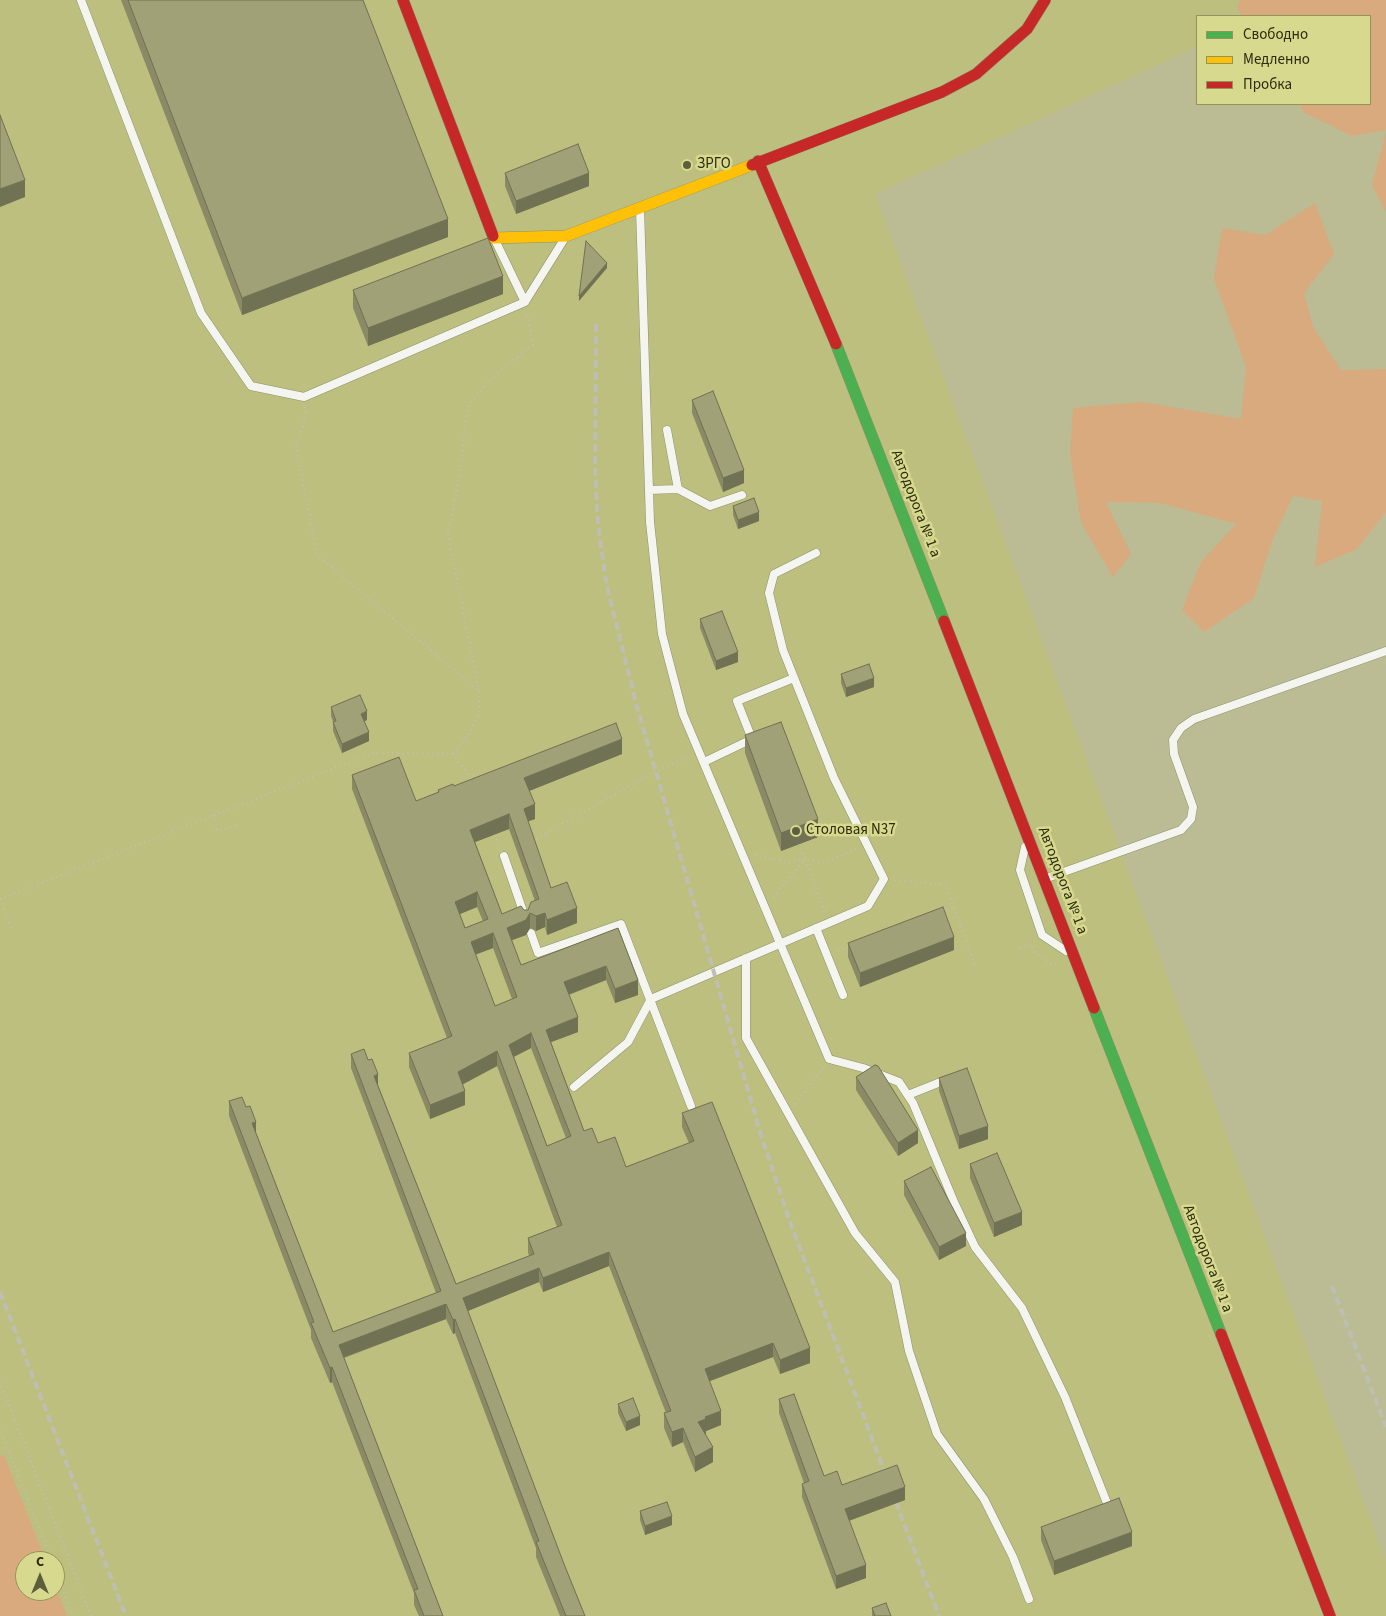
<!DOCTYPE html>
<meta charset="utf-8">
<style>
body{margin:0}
#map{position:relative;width:1386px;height:1616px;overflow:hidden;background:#bbbc93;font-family:"Source Sans 3",sans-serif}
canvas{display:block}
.legend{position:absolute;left:1196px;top:15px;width:175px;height:90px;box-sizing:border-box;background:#d7da8e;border:1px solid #92945a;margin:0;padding:6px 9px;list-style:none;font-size:15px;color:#2b2b0c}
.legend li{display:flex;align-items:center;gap:10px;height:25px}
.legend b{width:25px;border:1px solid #92945a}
.north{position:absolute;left:15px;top:1551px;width:50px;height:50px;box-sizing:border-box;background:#d7da8e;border:1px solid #92945a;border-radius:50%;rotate:0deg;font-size:14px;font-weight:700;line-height:20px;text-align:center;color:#2b2b0c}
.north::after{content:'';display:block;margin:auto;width:18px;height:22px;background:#5d5e3b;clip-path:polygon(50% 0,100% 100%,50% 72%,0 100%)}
</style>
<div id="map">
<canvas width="1386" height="1616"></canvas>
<ul class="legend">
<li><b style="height:6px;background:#4caf50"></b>Свободно</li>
<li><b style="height:6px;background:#ffc107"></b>Медленно</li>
<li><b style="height:6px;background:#c62828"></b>Пробка</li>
</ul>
<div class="north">С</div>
</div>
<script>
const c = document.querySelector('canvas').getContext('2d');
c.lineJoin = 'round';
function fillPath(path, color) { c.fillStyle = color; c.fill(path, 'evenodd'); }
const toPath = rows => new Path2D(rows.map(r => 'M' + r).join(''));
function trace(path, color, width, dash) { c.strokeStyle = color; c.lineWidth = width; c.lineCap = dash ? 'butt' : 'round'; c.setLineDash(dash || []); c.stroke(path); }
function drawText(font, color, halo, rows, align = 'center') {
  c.font = font + ' "Source Sans 3",sans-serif'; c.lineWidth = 5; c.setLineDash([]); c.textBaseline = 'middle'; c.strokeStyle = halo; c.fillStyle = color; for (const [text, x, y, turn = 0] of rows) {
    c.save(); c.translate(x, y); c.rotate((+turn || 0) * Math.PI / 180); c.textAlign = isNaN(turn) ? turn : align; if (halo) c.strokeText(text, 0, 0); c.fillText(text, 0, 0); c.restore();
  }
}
const built = toPath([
 [0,0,1240,0,1235,16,1197,16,1197,47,875,194,1386,1562,1386,1616,67,1616,55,1585,55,1561,46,1561,4,1455,0,1457]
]);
const green = toPath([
 [1240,0,1386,0,1386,130,1352,136,1305,113,1299,104,1370,104,1370,16,1242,16,1237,9],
 [1386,132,1386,212,1372,185],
 [1315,203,1334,254,1304,293,1313,327,1341,370,1386,369,1386,512,1357,549,1315,567,1322,501,1293,496,1272,541,1254,598,1204,632,1182,610,1201,562,1236,524,1161,503,1106,502,1131,554,1113,577,1081,523,1070,454,1073,408,1142,402,1241,419,1246,367,1214,279,1222,228,1265,235],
 [4,1455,46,1561,25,1561,25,1591,55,1591,55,1585,67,1616,0,1616,0,1457]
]);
const path = toPath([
 [305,407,306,415,296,446,317,555,478,690],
 [453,754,470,732,479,714,479,691,448,534,460,472,468,405,498,372,533,345,527,313],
 [212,815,218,831,236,825],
 [494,835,500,847],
 [532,841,656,771,690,757],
 [755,855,791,863,803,859],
 [895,880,946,885,975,965],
 [773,897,805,859,799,844],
 [0,899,373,753,453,754,468,773,472,781],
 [0,899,12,929],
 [942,911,954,907],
 [825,912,805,859,824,863,856,849],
 [1020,948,1031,944,1035,952,1050,964,1057,965],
 [838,951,851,946],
 [795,1104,824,1067],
 [0,1382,91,1616],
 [0,1429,52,1561],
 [55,1569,73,1616]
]);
const lane = toPath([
 [81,0,201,313,251,386,304,397,525,302,563,241],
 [640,209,650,522,662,634,683,714,829,1059,863,1068,899,1082,913,1103,954,1202,975,1247,1022,1308,1065,1397,1107,1503],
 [495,240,525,302],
 [667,430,678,489],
 [649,490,678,489,710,506,742,495],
 [704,762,752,739,737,701,794,678],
 [1025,847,1020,870,1042,935,1066,951],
 [504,856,525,917],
 [1047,878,1181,830,1191,819,1193,807,1174,754,1173,740,1181,728,1194,719,1386,651],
 [816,928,843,995],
 [531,933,538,953,621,924,691,1106],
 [746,958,746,1038,855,1233,895,1282,909,1351,937,1434,984,1499,1013,1557,1029,1599],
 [574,1087,628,1042,651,999,868,906,884,879,834,778,783,650,769,593,774,574,816,553],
 [908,1095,948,1079]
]);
const fast = toPath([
 [836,344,944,621],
 [1094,1008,1221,1334]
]);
const slow = toPath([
 [493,236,494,238,566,236,752,165]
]);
const jam = toPath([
 [403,0,493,236],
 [758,161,836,344],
 [752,165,942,92,976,74,1027,29,1045,0],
 [944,621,1094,1008],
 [1221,1334,1330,1616]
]);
const rail = toPath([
 [596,324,595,468,598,525,606,582,636,703,761,1135,789,1219,939,1616],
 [1332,1286,1386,1427],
 [0,1292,126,1616]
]);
const wall = toPath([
 [121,0,363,0,448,237,242,315],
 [505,173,589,186,516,214,505,186],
 [353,290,503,294,368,346,353,308],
 [692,400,744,483,723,492,692,413],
 [733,506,759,521,738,529,733,515],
 [700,619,738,662,716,670,700,628],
 [841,674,874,687,846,697,841,683],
 [331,707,367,720,364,721,369,741,342,753,333,731,333,722,331,716],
 [745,735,818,837,781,851,745,753],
 [622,754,529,791,535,819,528,821,551,888,577,923,547,935,545,927,536,931,530,928,526,935,512,940,521,965,618,928,638,995,615,1003,606,980,569,995,578,1032,551,1042,584,1131,626,1167,689,1143,682,1127,682,1113,810,1363,780,1374,773,1357,709,1381,721,1425,706,1431,705,1434,713,1462,695,1472,683,1442,672,1447,664,1428,664,1413,666,1413,609,1266,543,1292,539,1282,467,1311,564,1564,585,1616,560,1616,536,1557,536,1548,455,1333,453,1334,446,1319,344,1358,443,1616,419,1616,414,1605,414,1593,332,1382,330,1383,311,1338,311,1330,229,1116,229,1101,246,1107,333,1332,436,1293,351,1068,351,1054,378,1085,456,1284,529,1256,528,1252,528,1238,557,1227,497,1066,462,1084,465,1105,430,1119,409,1067,409,1053,447,1038,352,789,352,775,416,801,438,792,438,790,454,786],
 [509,829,535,901,528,910,502,914,475,842],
 [477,907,483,921,465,928,460,914],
 [493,948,512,999,495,1006,475,955],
 [531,1048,566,1138,547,1146,514,1057],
 [848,943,954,950,860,987,848,957],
 [856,1077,918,1143,898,1156,856,1090],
 [939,1078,988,1139,959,1149,939,1091],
 [970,1164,1022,1225,994,1237,970,1178],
 [904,1181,966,1246,939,1260,904,1195],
 [779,1399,824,1476,842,1485,905,1500,849,1521,866,1578,836,1589,802,1497,802,1484,804,1483,779,1413],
 [618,1404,640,1425,626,1431,618,1413],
 [640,1511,672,1525,645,1535,640,1520],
 [1041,1527,1132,1546,1054,1575,1041,1540],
 [872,1608,891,1616,872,1616]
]);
const shadedWall = toPath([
 [589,173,589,186,516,214,516,201],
 [25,180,25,197,0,207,0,189],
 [448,219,448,237,242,315,242,298],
 [607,263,607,268,579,301,579,296],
 [503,276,503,294,368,346,368,328],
 [744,470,744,483,723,492,723,478],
 [759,512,759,521,738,529,738,520],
 [738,652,738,662,716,670,716,661],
 [874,678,874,687,846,697,846,688],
 [367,711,367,720,361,723,361,714],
 [369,732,369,741,342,753,342,744],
 [622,739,622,754,524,793,524,778],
 [535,804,535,819,524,823,524,809],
 [509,814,509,829,470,844,470,830],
 [818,819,818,837,781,851,781,833],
 [477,892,477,907,455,916,455,902],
 [577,908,577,923,547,935,547,920],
 [530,913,530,928,526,935,507,942,507,928],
 [545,913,545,927,536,931,536,916],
 [493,933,493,948,471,956,471,942],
 [954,937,954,950,860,987,860,973],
 [606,966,606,980,564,996,564,982],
 [638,980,638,995,615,1003,615,989],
 [578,1017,578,1032,546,1044,546,1030],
 [531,1033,531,1048,509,1059,509,1045],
 [497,1051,497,1066,458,1087,458,1072],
 [378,1074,378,1088,374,1076],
 [465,1091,465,1105,430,1119,430,1105],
 [256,1122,256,1136,252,1123],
 [988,1126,988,1139,959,1149,959,1136],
 [918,1130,918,1143,898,1156,898,1143],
 [1022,1212,1022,1225,994,1237,994,1223],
 [966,1233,966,1246,939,1260,939,1247],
 [609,1252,609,1266,543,1292,543,1278],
 [539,1268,539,1282,463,1313,463,1298],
 [446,1304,446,1319,339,1359,339,1345],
 [455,1319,455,1333,453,1334,453,1320],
 [773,1343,773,1357,705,1383,705,1369],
 [810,1348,810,1363,780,1374,780,1360],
 [332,1367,332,1382,330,1383,330,1368],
 [721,1411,721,1425,706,1431,706,1434,698,1437,698,1422,705,1417],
 [640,1416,640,1425,626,1431,626,1422],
 [683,1428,683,1442,672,1447,672,1432],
 [713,1447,713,1462,695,1472,695,1457],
 [905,1487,905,1500,845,1522,845,1509],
 [672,1516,672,1525,645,1535,645,1526],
 [1132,1532,1132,1546,1054,1575,1054,1561],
 [866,1565,866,1578,836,1589,836,1576]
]);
const building = toPath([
 [128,0,363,0,448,219,242,298,128,0],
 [0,115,25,180,0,189,0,115],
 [578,144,589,173,516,201,505,173,578,144],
 [488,238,503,276,368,328,353,290,488,238],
 [586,241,607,263,579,296,586,241],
 [713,391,744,470,723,478,692,400,713,391],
 [754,498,759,512,738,520,733,506,754,498],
 [722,611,738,652,716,661,700,619,722,611],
 [869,664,874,678,846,688,841,674,869,664],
 [360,695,367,711,361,714,369,732,342,744,333,722,336,721,331,707,360,695],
 [781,722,818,819,781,833,745,735,781,722],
 [616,723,622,739,524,778,535,804,524,809,551,888,567,882,577,908,547,920,545,913,536,916,530,913,526,920,507,928,521,965,618,928,638,980,615,989,606,966,564,982,578,1017,546,1030,584,1131,592,1128,598,1143,615,1137,626,1167,694,1141,682,1113,712,1102,810,1348,780,1360,773,1343,705,1369,721,1411,705,1417,706,1419,698,1422,713,1447,695,1457,683,1428,672,1432,664,1413,671,1411,609,1252,543,1278,539,1268,463,1298,564,1564,585,1616,566,1616,536,1542,539,1541,455,1319,453,1320,446,1304,339,1345,443,1616,424,1616,414,1590,418,1589,332,1367,330,1368,311,1323,314,1322,229,1101,242,1097,246,1107,250,1106,256,1122,252,1123,333,1332,441,1291,351,1054,364,1049,368,1060,372,1059,378,1074,374,1076,456,1284,534,1254,528,1238,562,1225,497,1051,458,1072,465,1091,430,1105,409,1053,452,1036,352,775,399,757,416,801,439,792,438,790,453,784,454,786,616,723],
 [509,814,539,899,531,902,528,910,524,910,521,906,502,914,470,830,509,814],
 [477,892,488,919,465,928,455,902,477,892],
 [493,933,517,997,495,1006,471,942,493,933],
 [531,1033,571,1136,547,1146,509,1045,531,1033],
 [943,907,954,937,860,973,848,943,943,907],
 [875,1065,878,1066,918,1130,898,1143,856,1077,875,1065],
 [967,1068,988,1126,959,1136,939,1078,967,1068],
 [997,1153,1022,1212,994,1223,970,1164,997,1153],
 [931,1167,966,1233,939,1247,904,1181,931,1167],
 [794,1394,824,1476,837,1471,842,1485,897,1465,905,1487,845,1509,866,1565,836,1576,802,1484,809,1481,779,1399,794,1394],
 [633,1398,640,1416,626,1422,618,1404,633,1398],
 [1119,1498,1132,1532,1054,1561,1041,1527,1119,1498],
 [667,1502,672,1516,645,1526,640,1511,667,1502],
 [886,1603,891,1616,875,1616,872,1608,886,1603]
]);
const markers = [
 [687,165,5,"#5d5e3b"],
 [796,831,5,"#5d5e3b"]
];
const poiNames = [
 ["ЗРГО",697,165],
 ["Столовая N37",806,831]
];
const streetNames = [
 ["Автодорога № 1 а",915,504,69],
 ["Автодорога № 1 а",1062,881,69],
 ["Автодорога № 1 а",1207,1259,69]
];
fillPath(built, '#bdbf7e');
fillPath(green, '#d9aa7d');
trace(lane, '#8f906f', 9);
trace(fast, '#8f906f', 12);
trace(slow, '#8f906f', 12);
trace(jam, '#8f906f', 12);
trace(path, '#c0c0b4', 2.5, [1, 4]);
trace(lane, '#f5f5ef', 8);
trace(fast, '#4caf50', 11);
trace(slow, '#ffc107', 11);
trace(jam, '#c62828', 11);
trace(rail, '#bebfb2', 4, [8, 4]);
fillPath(wall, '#8a8a66');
fillPath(shadedWall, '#717153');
fillPath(building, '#a1a177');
trace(building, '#717153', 1);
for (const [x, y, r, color] of markers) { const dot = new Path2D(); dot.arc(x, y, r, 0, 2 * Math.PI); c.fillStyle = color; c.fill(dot); trace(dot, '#d7da8e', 2); }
drawText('15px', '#2b2b0c', '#d7da8e', poiNames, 'left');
drawText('15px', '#2b2b0c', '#d7da8e', streetNames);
</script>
